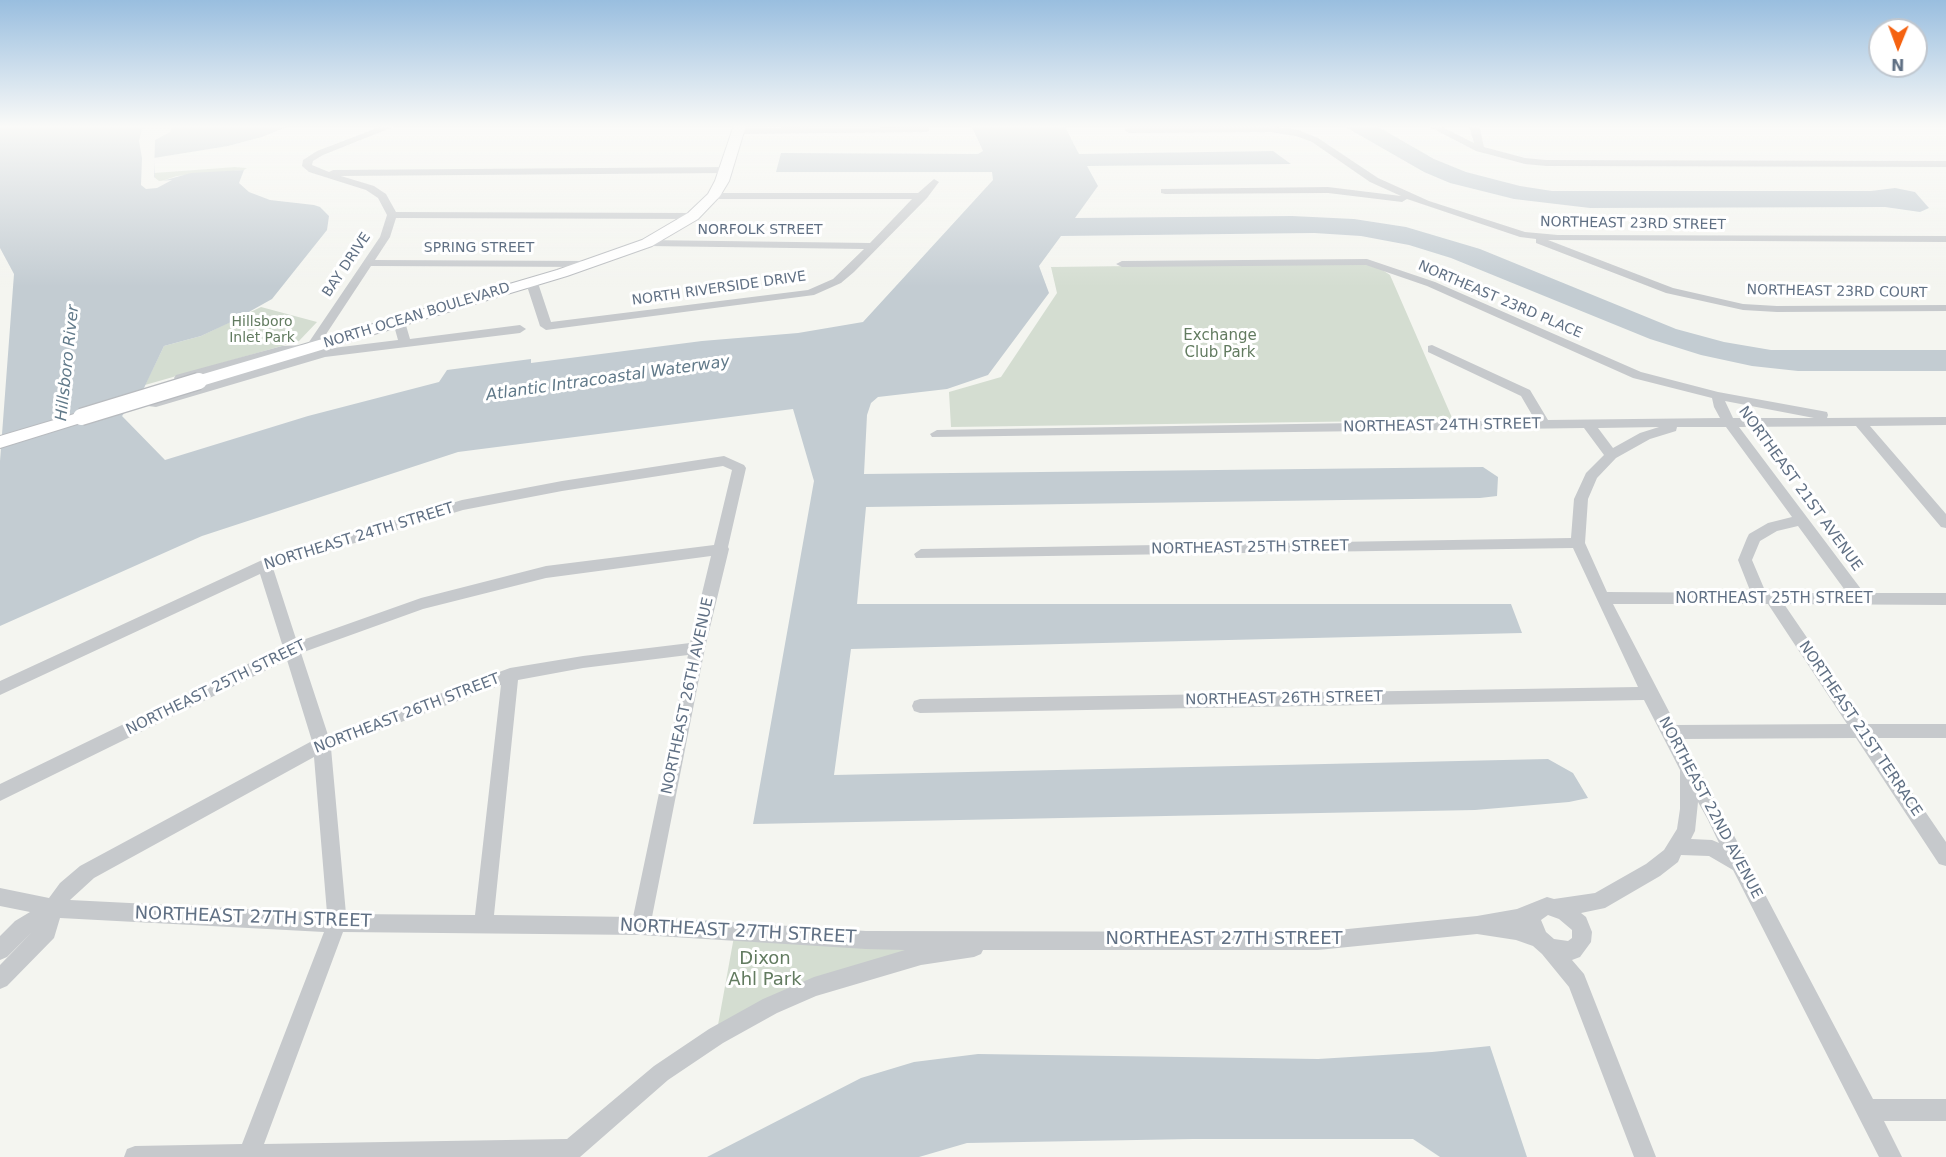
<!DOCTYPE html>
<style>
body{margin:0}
#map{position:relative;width:1946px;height:1157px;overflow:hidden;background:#f4f5f0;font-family:"DejaVu Sans",sans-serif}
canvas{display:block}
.north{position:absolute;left:1868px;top:18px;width:60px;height:60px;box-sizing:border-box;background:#fff;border:2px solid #bfc6ce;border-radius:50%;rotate:181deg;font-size:16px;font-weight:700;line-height:24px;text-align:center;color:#607084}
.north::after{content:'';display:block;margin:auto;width:21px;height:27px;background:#f56210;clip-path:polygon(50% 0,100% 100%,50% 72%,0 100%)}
</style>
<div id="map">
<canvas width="1946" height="1157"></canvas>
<div class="north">N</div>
</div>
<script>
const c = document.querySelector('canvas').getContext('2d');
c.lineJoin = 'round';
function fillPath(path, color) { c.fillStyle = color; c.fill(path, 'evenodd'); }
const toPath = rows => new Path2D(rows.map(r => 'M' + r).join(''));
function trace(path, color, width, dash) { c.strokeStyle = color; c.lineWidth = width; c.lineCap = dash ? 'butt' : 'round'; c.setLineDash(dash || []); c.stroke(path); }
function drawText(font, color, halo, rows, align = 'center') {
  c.font = font + ' "DejaVu Sans",sans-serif'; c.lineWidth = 6; c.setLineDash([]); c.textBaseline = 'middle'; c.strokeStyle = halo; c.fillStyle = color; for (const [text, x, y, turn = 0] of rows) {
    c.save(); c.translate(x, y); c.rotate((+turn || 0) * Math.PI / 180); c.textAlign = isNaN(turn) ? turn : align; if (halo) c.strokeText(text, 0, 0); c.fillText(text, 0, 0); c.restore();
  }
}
const green = toPath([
 [235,167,247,168,244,170,177,176,156,183,154,173],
 [1372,263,1390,275,1453,420,951,427,949,392,1001,377,1057,293,1051,267],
 [261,307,317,322,299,341,145,385,164,346,201,336],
 [735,931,936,940,716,1036]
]);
const water = toPath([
 [0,125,291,125,262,137,228,146,154,158,155,183,191,173,244,170,239,183,249,192,270,200,314,205,320,207,329,216,327,230,272,299,231,322,201,336,164,346,144,388,122,416,165,460,308,416,439,382,447,370,531,359,531,363,702,341,798,333,863,322,993,180,992,172,776,172,781,153,978,154,983,151,971,125,1064,125,1079,154,1273,151,1291,164,1087,166,1098,186,1075,218,1292,216,1354,219,1406,227,1480,249,1676,329,1724,342,1771,350,1946,350,1946,371,1798,371,1752,366,1701,355,1650,339,1451,258,1409,245,1361,236,1314,233,1061,236,1039,266,1049,293,988,375,947,389,878,397,871,403,867,415,864,474,1483,467,1498,477,1497,496,1480,498,866,507,857,604,1511,604,1522,633,851,649,834,775,1548,759,1573,773,1588,798,1569,802,1475,810,753,824,814,481,793,409,458,452,202,536,0,626,0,461,14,274,0,248],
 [1342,125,1375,125,1434,159,1466,172,1520,186,1552,191,1871,191,1895,188,1915,192,1929,208,1920,212,1885,207,1590,208,1514,199,1450,183,1424,172],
 [1490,1046,1527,1157,1440,1157,1413,1139,1193,1139,967,1143,919,1157,707,1157,861,1078,914,1062,978,1054,1318,1059,1432,1052]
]);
const pier = toPath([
 [148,125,172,127,170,132,155,140,154,177,159,181,172,180,157,188,146,189,141,185,142,158,139,141,142,129]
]);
const minor = toPath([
 [385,125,398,125,323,155,313,161,312,165,329,172,333,170,726,167,731,170,726,173,341,176,374,186,386,194,396,212,693,213,698,216,693,219,396,218,390,237,375,260,592,261,598,264,592,267,371,266,315,351,283,354,180,382,176,381,174,378,176,375,282,346,307,345,380,237,387,215,378,198,366,190,309,172,302,166,303,160,317,151,385,125],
 [1426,125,1438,125,1474,143,1469,125,1479,125,1484,147,1525,158,1546,160,1946,161,1946,167,1546,166,1525,164,1476,151,1426,125],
 [1270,126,1298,130,1318,138,1378,178,1429,201,1525,232,1558,235,1946,236,1946,242,1548,240,1673,288,1743,304,1777,306,1946,305,1946,311,1777,312,1743,310,1666,293,1536,243,1536,239,1520,237,1407,199,1402,202,1328,193,1165,194,1161,193,1161,189,1328,187,1401,196,1370,182,1312,142,1296,136,1270,132,1129,133,1124,130,1129,127,1270,126],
 [929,127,929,131,926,132,738,134,733,131,738,128,929,127],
 [934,179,939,182,927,198,854,272,841,283,814,295,546,330,540,326,526,283,532,280,538,283,551,322,808,290,833,279,864,249,647,246,642,243,647,240,870,243,912,199,713,199,708,196,713,193,918,193,934,179],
 [1367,259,1435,282,1641,372,1718,392,1822,411,1827,412,1828,415,1827,418,1946,417,1946,425,1870,426,1946,514,1946,528,1941,527,1856,426,1739,427,1864,593,1946,593,1946,605,1784,604,1866,724,1946,724,1946,738,1875,738,1946,842,1946,866,1939,864,1856,738,1683,739,1873,1099,1946,1099,1946,1121,1884,1121,1902,1157,1879,1157,1733,870,1709,856,1681,855,1678,862,1660,876,1605,908,1581,913,1586,917,1592,932,1591,942,1580,957,1572,960,1584,974,1656,1157,1634,1157,1569,987,1542,954,1533,946,1516,940,1477,934,1318,950,983,950,981,954,974,957,921,965,816,996,777,1013,723,1043,668,1080,580,1157,124,1157,127,1149,135,1146,242,1144,324,932,60,918,54,938,7,986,0,989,0,965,32,932,7,957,0,960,0,936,15,921,30,912,0,906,0,888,49,898,60,883,80,866,312,741,287,660,0,801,0,784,283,647,260,574,0,695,0,681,260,561,462,500,562,481,724,456,744,465,746,468,728,547,729,549,705,648,652,917,866,931,1318,932,1477,916,1517,909,1547,897,1554,899,1595,893,1646,864,1664,850,1677,829,1680,809,1680,770,1644,700,920,713,914,711,912,706,914,701,920,699,1638,687,1573,548,916,558,914,554,921,549,1571,538,1574,499,1586,473,1604,455,1584,428,932,437,930,434,937,430,1535,420,1521,396,1428,352,1428,346,1432,345,1530,390,1548,420,1720,418,1714,407,1712,398,1633,378,1427,286,1366,265,1122,267,1116,264,1122,261,1367,259],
 [1725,401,1814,418,1733,418,1725,401],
 [1659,427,1640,433,1613,448,1598,428,1659,427],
 [1677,427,1726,427,1792,517,1768,523,1749,534,1747,538,1738,560,1751,593,1607,592,1585,543,1588,499,1597,478,1616,458,1650,439,1676,431,1677,427],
 [723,466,732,470,714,545,546,566,421,598,297,642,273,568,463,510,562,491,723,466],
 [1798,526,1847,593,1766,593,1752,560,1760,541,1777,531,1798,526],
 [711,556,690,643,583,656,510,668,328,735,301,653,423,609,546,578,711,556],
 [1613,604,1768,604,1847,724,1676,725,1613,604],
 [688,655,633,917,494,915,518,680,583,668,688,655],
 [501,685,475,915,346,914,331,748,501,685],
 [314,757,327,913,70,900,94,878,314,757],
 [1698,802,1708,820,1719,843,1712,840,1691,839,1695,831,1698,802],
 [1548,915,1559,919,1572,930,1572,938,1568,941,1554,939,1546,932,1541,920,1548,915],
 [343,932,641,935,866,949,905,950,814,977,763,999,709,1029,654,1066,567,1139,264,1144,343,932],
 [399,318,405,322,410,339,520,325,526,329,520,333,325,357,156,407,140,405,139,402,137,395,143,391,147,392,150,398,155,399,291,357,325,349,398,340,393,322,399,318]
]);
const major = toPath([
 [734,125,746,125,729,181,720,196,698,219,652,246,567,276,205,385,199,386,191,381,193,377,557,270,642,240,688,213,708,194,715,181,734,125],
 [81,412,87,413,89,417,87,421,0,448,0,436,81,412]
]);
const majorBridge = toPath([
 [81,417,199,381]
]);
const farStreetnames = [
 ["NORTHEAST 23RD STREET",1633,224,1],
 ["NORFOLK STREET",760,230],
 ["SPRING STREET",479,248],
 ["BAY DRIVE",347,265,-56],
 ["NORTH RIVERSIDE DRIVE",719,289,-8],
 ["NORTHEAST 23RD COURT",1837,292,1],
 ["NORTHEAST 23RD PLACE",1500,300,23],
 ["NORTH OCEAN BOULEVARD",417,316,-17]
];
const farParknames = [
 ["Hillsboro",262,322],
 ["Inlet Park",262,338]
];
const parkNames = [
 ["Exchange",1220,336],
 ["Club Park",1220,353]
];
const streetNames = [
 ["NORTHEAST 24TH STREET",1442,426,-1],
 ["NORTHEAST 21ST AVENUE",1800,489,54],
 ["NORTHEAST 24TH STREET",359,537,-17],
 ["NORTHEAST 25TH STREET",1250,548,-1],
 ["NORTHEAST 25TH STREET",1774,599],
 ["NORTHEAST 25TH STREET",216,688,-26],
 ["NORTHEAST 26TH AVENUE",688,696,-78],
 ["NORTHEAST 26TH STREET",1284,699,-1],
 ["NORTHEAST 26TH STREET",407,714,-21],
 ["NORTHEAST 21ST TERRACE",1860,729,56],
 ["NORTHEAST 22ND AVENUE",1710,808,62]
];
const waterNames = [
 ["Hillsboro River",68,363,-84],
 ["Atlantic Intracoastal Waterway",608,379,-8]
];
const nearStreetnames = [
 ["NORTHEAST 27TH STREET",253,918,2],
 ["NORTHEAST 27TH STREET",738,932,3],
 ["NORTHEAST 27TH STREET",1224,939]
];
const nearParknames = [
 ["Dixon",765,959],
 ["Ahl Park",765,980]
];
fillPath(green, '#d4ddd1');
fillPath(water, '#c3ccd2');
fillPath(pier, '#f4f5f0');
trace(major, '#b8bbbf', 2);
fillPath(minor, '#c6c9cc');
fillPath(major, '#fff');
trace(majorBridge, '#b8bbbf', 19, []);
trace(majorBridge, '#fff', 16);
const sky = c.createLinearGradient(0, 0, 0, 287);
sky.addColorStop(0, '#99bedf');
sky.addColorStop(0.44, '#fafaf8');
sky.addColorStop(1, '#fafaf800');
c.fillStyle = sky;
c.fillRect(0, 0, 1946, 287);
drawText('14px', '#607084', '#fff', farStreetnames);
drawText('14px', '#627b60', '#fff', farParknames);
drawText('15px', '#627b60', '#fff', parkNames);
drawText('15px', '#607084', '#fff', streetNames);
drawText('italic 16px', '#607989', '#fff', waterNames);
drawText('18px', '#607084', '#fff', nearStreetnames);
drawText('18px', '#627b60', '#fff', nearParknames);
</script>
